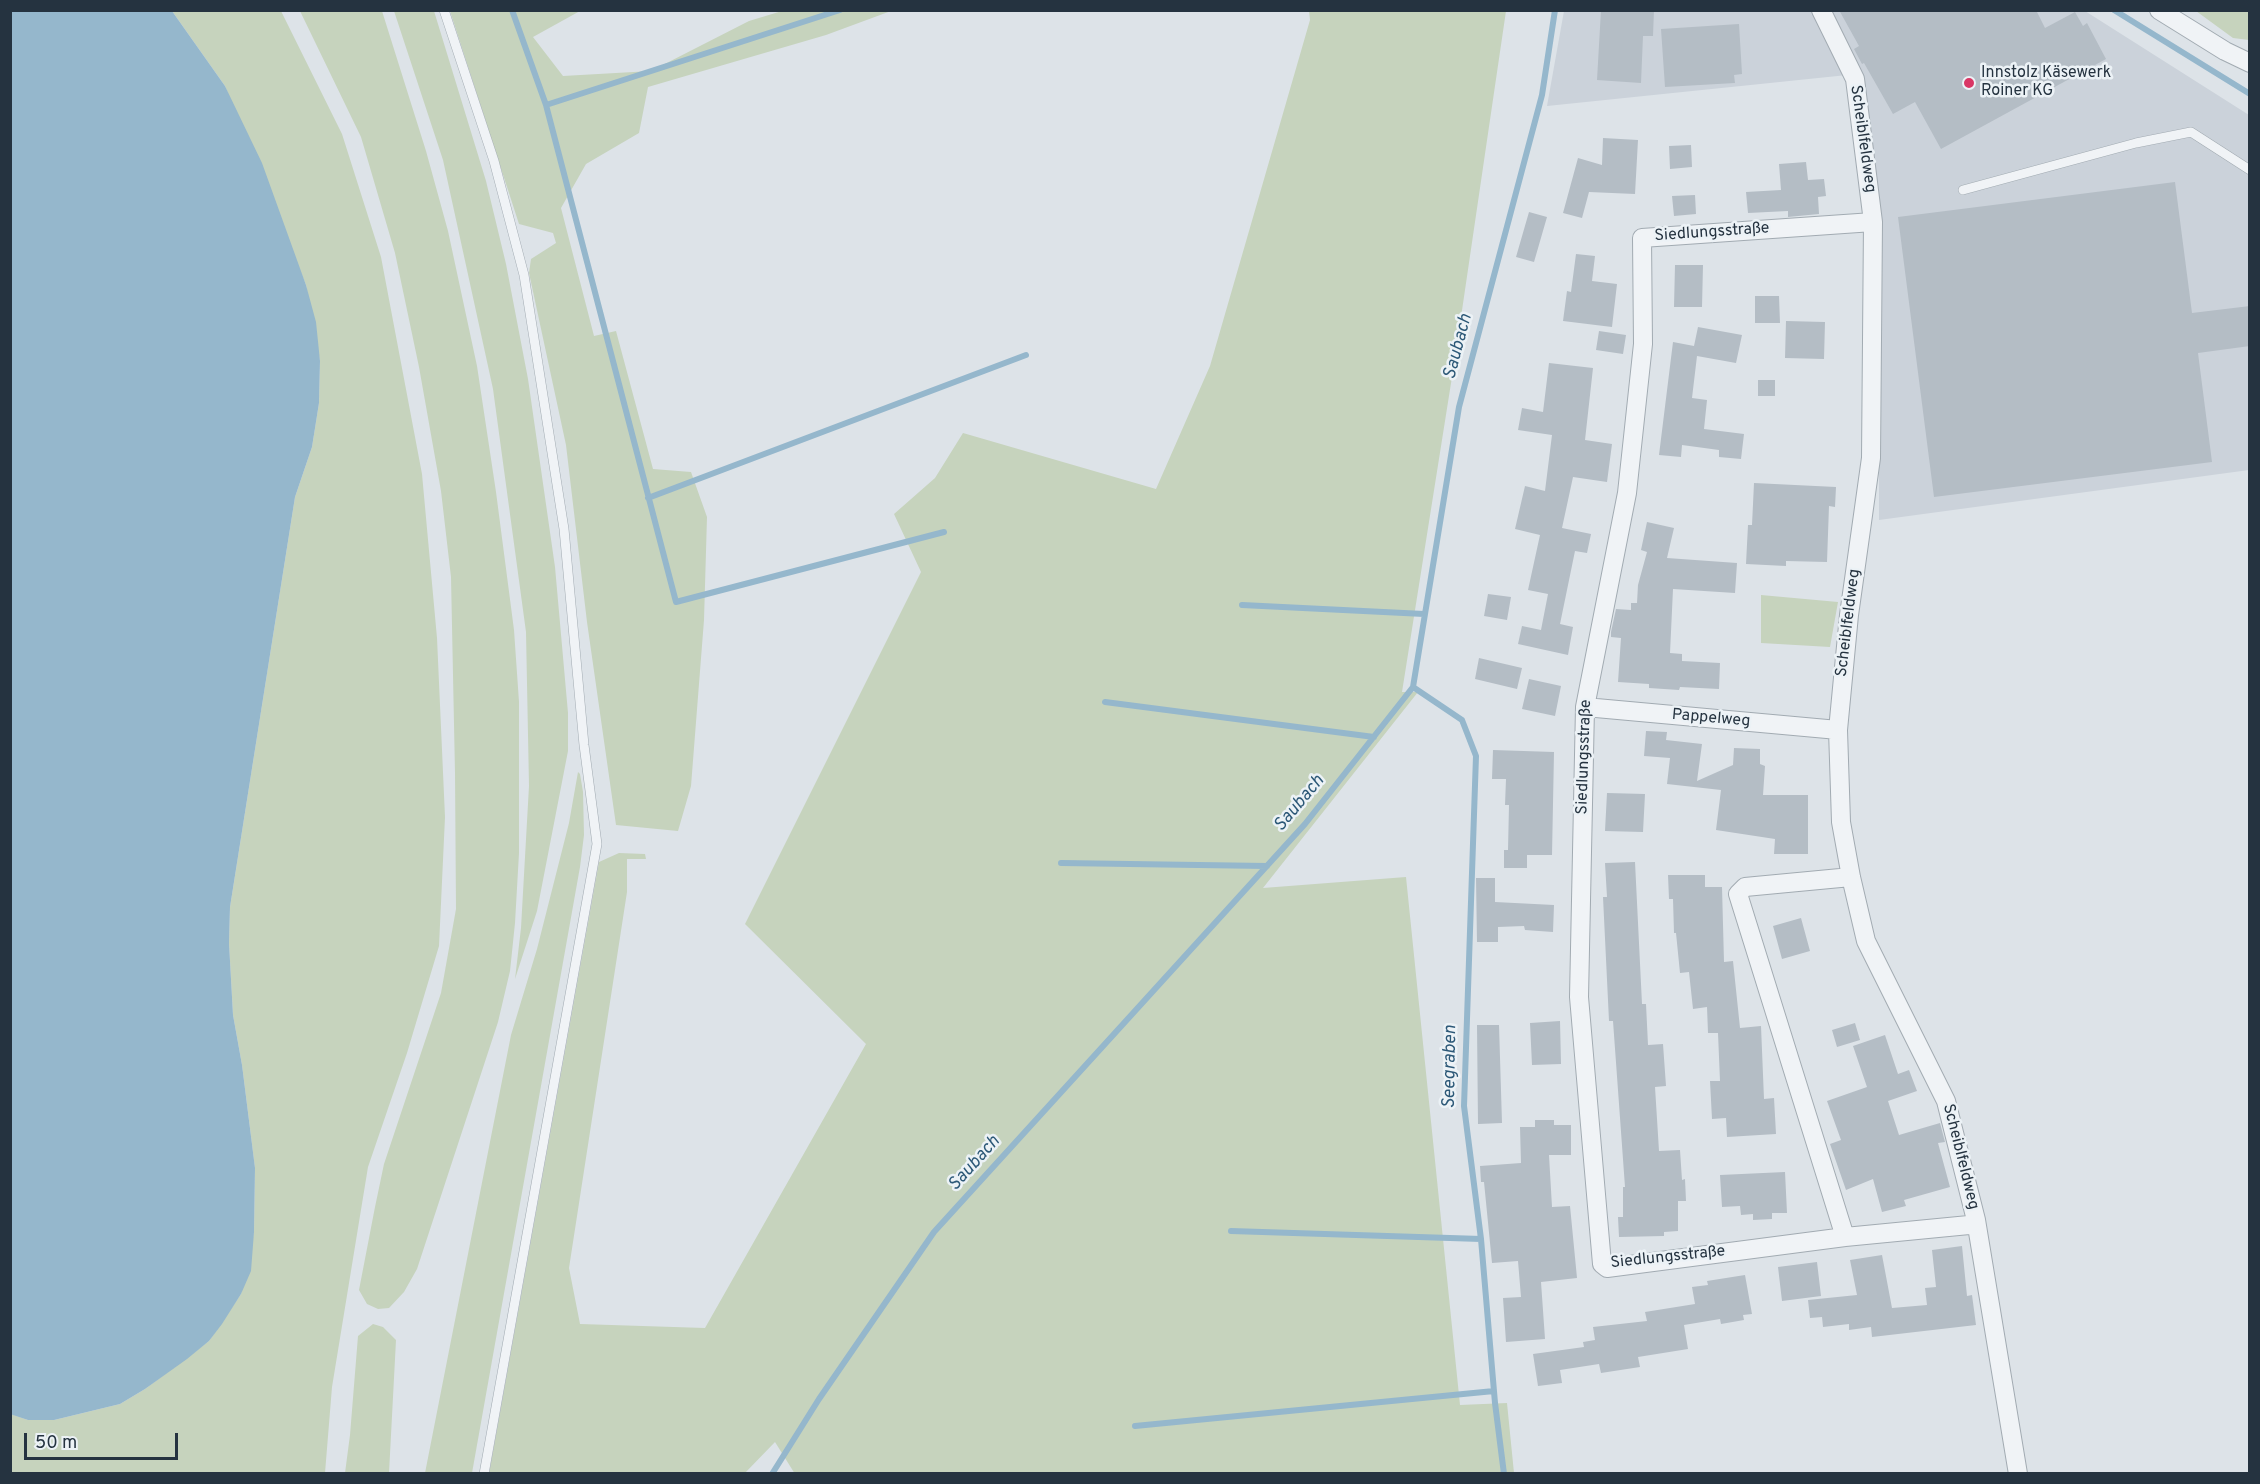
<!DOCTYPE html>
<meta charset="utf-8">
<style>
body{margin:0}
#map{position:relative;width:2260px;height:1484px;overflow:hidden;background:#dde3e8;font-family:Overpass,sans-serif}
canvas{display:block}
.frame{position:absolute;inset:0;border:12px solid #253340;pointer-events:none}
.scale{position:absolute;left:24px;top:1433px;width:154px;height:27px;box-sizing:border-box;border:3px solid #253340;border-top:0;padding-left:8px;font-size:18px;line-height:21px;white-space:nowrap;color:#253340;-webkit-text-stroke:4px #ecf2f6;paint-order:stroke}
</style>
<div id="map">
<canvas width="2260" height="1484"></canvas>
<div class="frame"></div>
<div class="scale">50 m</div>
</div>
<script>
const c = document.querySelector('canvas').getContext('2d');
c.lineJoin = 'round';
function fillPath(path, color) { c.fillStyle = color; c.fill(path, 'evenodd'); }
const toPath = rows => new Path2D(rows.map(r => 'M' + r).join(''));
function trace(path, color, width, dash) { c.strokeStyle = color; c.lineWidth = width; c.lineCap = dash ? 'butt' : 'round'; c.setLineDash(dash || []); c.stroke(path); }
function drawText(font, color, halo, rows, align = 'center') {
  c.font = font + ' Overpass,sans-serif'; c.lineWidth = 5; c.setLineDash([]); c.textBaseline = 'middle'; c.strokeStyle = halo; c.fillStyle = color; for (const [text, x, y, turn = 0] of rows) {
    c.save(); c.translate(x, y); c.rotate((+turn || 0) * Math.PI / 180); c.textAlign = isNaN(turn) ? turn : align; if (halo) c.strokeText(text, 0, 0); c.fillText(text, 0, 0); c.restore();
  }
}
const built = toPath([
 [1564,11,2085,11,2249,115,2249,470,1879,520,1879,302,1857,74,1547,106]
]);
const green = toPath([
 [172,11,281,11,342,134,381,257,422,474,437,638,445,817,439,946,407,1053,368,1167,332,1387,325,1473,11,1474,11,1414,28,1420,54,1420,120,1404,145,1389,209,1341,241,1294,254,1232,255,1168,242,1065,233,1015,229,943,230,907,295,497,312,447,319,403,320,361,306,285,225,86],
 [300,11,382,11,426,151,448,231,477,366,496,492,514,630,519,702,519,853,515,923,510,971,498,1022,417,1269,404,1292,389,1308,378,1309,367,1304,359,1290,375,1207,384,1164,441,993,456,909,455,773,451,577,441,491,419,367,395,253,361,137],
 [394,11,434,11,486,181,506,264,528,379,555,567,568,713,568,751,537,911,515,979,521,928,529,786,526,632,493,389,443,160],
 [450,11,580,11,533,37,563,76,651,71,749,21,782,11,891,11,826,35,648,87,639,133,586,164,561,208,594,336,616,331,653,469,691,472,707,517,704,620,691,786,678,831,616,825,587,622,566,445,529,273,531,259,556,243,553,233,519,224],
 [1309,11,1506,11,1455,358,1402,692,1418,692,1263,888,1406,877,1460,1405,1507,1403,1514,1473,795,1474,775,1442,745,1473,489,1474,599,862,619,853,645,854,646,859,627,859,627,892,569,1268,580,1324,705,1328,866,1044,745,924,921,572,894,514,935,478,963,433,1156,489,1210,366,1310,20],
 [2196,11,2249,11,2249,40,2233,38],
 [1761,595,1838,602,1830,647,1761,643],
 [578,772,580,774,583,792,584,835,580,867,472,1473,425,1473,511,1035,537,949,569,823],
 [373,1324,383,1327,396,1340,389,1473,345,1473,350,1435,358,1336]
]);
const water = toPath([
 [11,10,172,11,225,86,262,163,306,285,316,322,320,361,319,403,312,447,295,497,230,907,229,943,233,1015,242,1065,255,1168,254,1232,251,1271,241,1294,222,1324,209,1341,187,1359,145,1389,120,1404,54,1420,28,1420,10,1414]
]);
const stream = toPath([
 [512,10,546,105,676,602,944,532],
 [2114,10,2250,94],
 [546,105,840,10],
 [648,498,1026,355],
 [1242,605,1424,614],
 [1413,687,1462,720,1476,756,1464,1106,1481,1239,1495,1403,1504,1474],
 [1105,702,1374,737],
 [1061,863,1267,866],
 [1231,1231,1481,1239],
 [1135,1426,1494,1391],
 [772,1474,819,1399,934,1232,1305,824,1413,687,1459,407,1542,95,1555,10]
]);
const building = toPath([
 [1601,10,1654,10,1653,36,1643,36,1641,83,1597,80],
 [1839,10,2036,10,2045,28,2075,12,2083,26,2087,23,2106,59,1941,149,1915,102,1893,114,1864,63,1862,64,1854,49,1859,46],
 [1739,24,1742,74,1734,75,1735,83,1665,87,1661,29],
 [1603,138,1638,140,1635,194,1589,192,1582,218,1563,213,1578,158,1602,165],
 [1691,145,1692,167,1670,169,1669,146],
 [1806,162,1808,180,1824,179,1826,196,1818,197,1819,214,1788,217,1788,211,1748,213,1746,192,1781,190,1779,164],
 [2175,182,2192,313,2250,306,2250,346,2198,353,2212,462,1934,497,1898,217],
 [1695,195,1696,214,1674,216,1672,196],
 [1529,212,1547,217,1534,262,1516,257],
 [1576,254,1595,256,1592,281,1617,284,1612,327,1563,321,1567,291,1571,292],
 [1675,265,1703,265,1702,307,1674,307],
 [1755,296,1779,296,1780,323,1755,323],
 [1786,321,1825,322,1824,359,1785,358],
 [1698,327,1742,335,1736,363,1697,356,1692,398,1707,400,1704,429,1744,434,1741,459,1719,457,1719,450,1682,445,1681,457,1659,455,1673,342,1694,346],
 [1599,331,1626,335,1623,354,1596,350],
 [1549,363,1593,368,1585,440,1612,444,1607,482,1573,477,1562,528,1591,534,1587,553,1575,551,1560,624,1573,627,1568,655,1518,644,1522,626,1541,630,1548,594,1528,590,1540,535,1515,529,1525,486,1545,491,1552,435,1518,430,1522,408,1543,412],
 [1758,380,1775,380,1775,396,1758,396],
 [1754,483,1836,487,1835,507,1829,506,1827,562,1786,561,1786,566,1746,564,1748,525,1752,525],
 [1647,522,1674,528,1667,558,1737,563,1735,593,1673,589,1670,653,1682,654,1682,661,1720,663,1719,689,1680,687,1679,690,1649,688,1649,684,1618,682,1621,638,1611,637,1611,632,1616,609,1631,610,1631,603,1637,603,1638,585,1647,552,1641,550],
 [1488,594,1511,597,1507,620,1484,616],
 [1479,658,1522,668,1517,689,1475,679],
 [1529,679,1561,686,1555,716,1522,709],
 [1646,731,1667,732,1666,740,1702,744,1697,781,1733,765,1734,748,1760,749,1760,764,1765,766,1763,795,1808,795,1808,854,1774,854,1775,839,1716,830,1721,790,1667,784,1670,758,1644,756],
 [1493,750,1554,752,1552,855,1527,855,1527,868,1504,868,1504,850,1508,850,1509,805,1505,805,1506,779,1492,779],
 [1607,793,1645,794,1643,832,1605,831],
 [1635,862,1642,1004,1646,1004,1648,1045,1663,1044,1666,1086,1655,1087,1659,1151,1680,1150,1682,1180,1685,1179,1686,1201,1678,1201,1678,1231,1664,1232,1664,1236,1619,1237,1618,1217,1623,1217,1623,1187,1625,1187,1613,1021,1609,1021,1603,897,1607,897,1605,863],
 [1668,875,1705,875,1705,887,1722,887,1724,962,1733,961,1740,1028,1761,1026,1764,1099,1774,1098,1776,1134,1727,1137,1726,1118,1712,1119,1710,1081,1720,1081,1718,1033,1708,1033,1707,1007,1693,1009,1689,972,1680,973,1676,933,1674,933,1673,899,1669,899],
 [1476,878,1495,878,1495,902,1554,905,1553,932,1525,930,1524,926,1498,927,1498,942,1477,942],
 [1801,918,1810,951,1782,959,1773,926],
 [1560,1021,1561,1064,1532,1065,1530,1023],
 [1855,1023,1860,1040,1837,1047,1832,1030],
 [1477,1025,1499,1025,1502,1123,1478,1124],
 [1885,1035,1898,1074,1909,1070,1917,1091,1888,1101,1899,1135,1940,1123,1945,1142,1938,1143,1950,1187,1904,1200,1906,1206,1882,1212,1873,1179,1846,1190,1830,1144,1841,1140,1827,1101,1867,1087,1853,1046],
 [1535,1120,1554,1120,1554,1125,1571,1125,1571,1155,1549,1155,1552,1207,1570,1206,1577,1278,1541,1282,1545,1339,1506,1342,1503,1298,1521,1297,1518,1261,1492,1263,1484,1182,1481,1182,1480,1166,1521,1163,1520,1127,1535,1127],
 [1785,1172,1787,1213,1772,1213,1772,1219,1753,1220,1753,1214,1741,1215,1740,1206,1722,1207,1720,1175],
 [1962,1246,1967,1296,1972,1295,1976,1325,1872,1337,1871,1327,1849,1330,1849,1324,1823,1327,1822,1317,1810,1318,1808,1300,1857,1295,1850,1260,1882,1255,1892,1308,1927,1305,1925,1288,1936,1287,1932,1250],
 [1817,1262,1821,1296,1782,1301,1778,1267],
 [1745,1275,1752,1314,1743,1315,1744,1320,1721,1324,1720,1319,1684,1325,1688,1349,1638,1357,1640,1367,1601,1373,1599,1364,1560,1370,1562,1383,1538,1386,1533,1354,1584,1347,1583,1342,1595,1340,1593,1327,1647,1321,1645,1312,1695,1304,1692,1287,1708,1285,1707,1281]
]);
const service = toPath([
 [444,10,494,161,524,275,564,529,584,745,597,844,484,1474],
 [1963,190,2136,143,2191,132,2250,170]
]);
const minor = toPath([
 [1821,10,1855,79,1873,222,1871,458,1849,615,1838,730,1841,822,1851,877,1866,941,1946,1101,1976,1220,2018,1474],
 [2159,10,2225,51,2250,63],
 [1873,222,1642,238,1643,344,1627,493,1585,707,1579,997,1602,1264,1607,1268,1845,1237,1969,1225,1976,1220],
 [1585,707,1838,730],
 [1845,1237,1738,894,1745,887,1851,877]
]);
const markers = [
 [1969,83,6,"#d93665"]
];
const poiNames = [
 ["Innstolz Käsewerk",1981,74],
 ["Roiner KG",1981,92]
];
const streetNames = [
 ["Scheiblfeldweg",1862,139,82],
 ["Siedlungsstraße",1712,233,-4],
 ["Scheiblfeldweg",1849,623,-83],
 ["Pappelweg",1711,719,5],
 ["Siedlungsstraße",1585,757,-88],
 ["Scheiblfeldweg",1960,1157,76],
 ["Siedlungsstraße",1668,1258,-6]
];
const waterNames = [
 ["Saubach",1459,347,-75],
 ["Saubach",1300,804,-50],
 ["Seegraben",1451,1067,-89],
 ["Saubach",975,1164,-48]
];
fillPath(built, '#cbd2da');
fillPath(green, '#c6d3bd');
fillPath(water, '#95b7cc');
trace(stream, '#95b7cc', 6);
fillPath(building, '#b4bdc5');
trace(service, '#a2abb2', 10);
trace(minor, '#a2abb2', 20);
trace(service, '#f0f3f6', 9);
trace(minor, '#f0f3f6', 18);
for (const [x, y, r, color] of markers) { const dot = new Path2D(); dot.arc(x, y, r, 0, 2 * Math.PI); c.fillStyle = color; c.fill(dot); trace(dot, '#ecf2f6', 2); }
drawText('16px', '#253340', '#ecf2f6', poiNames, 'left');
drawText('16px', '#253340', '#ecf2f6', streetNames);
drawText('italic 18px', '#2c5877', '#ecf2f6', waterNames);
</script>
